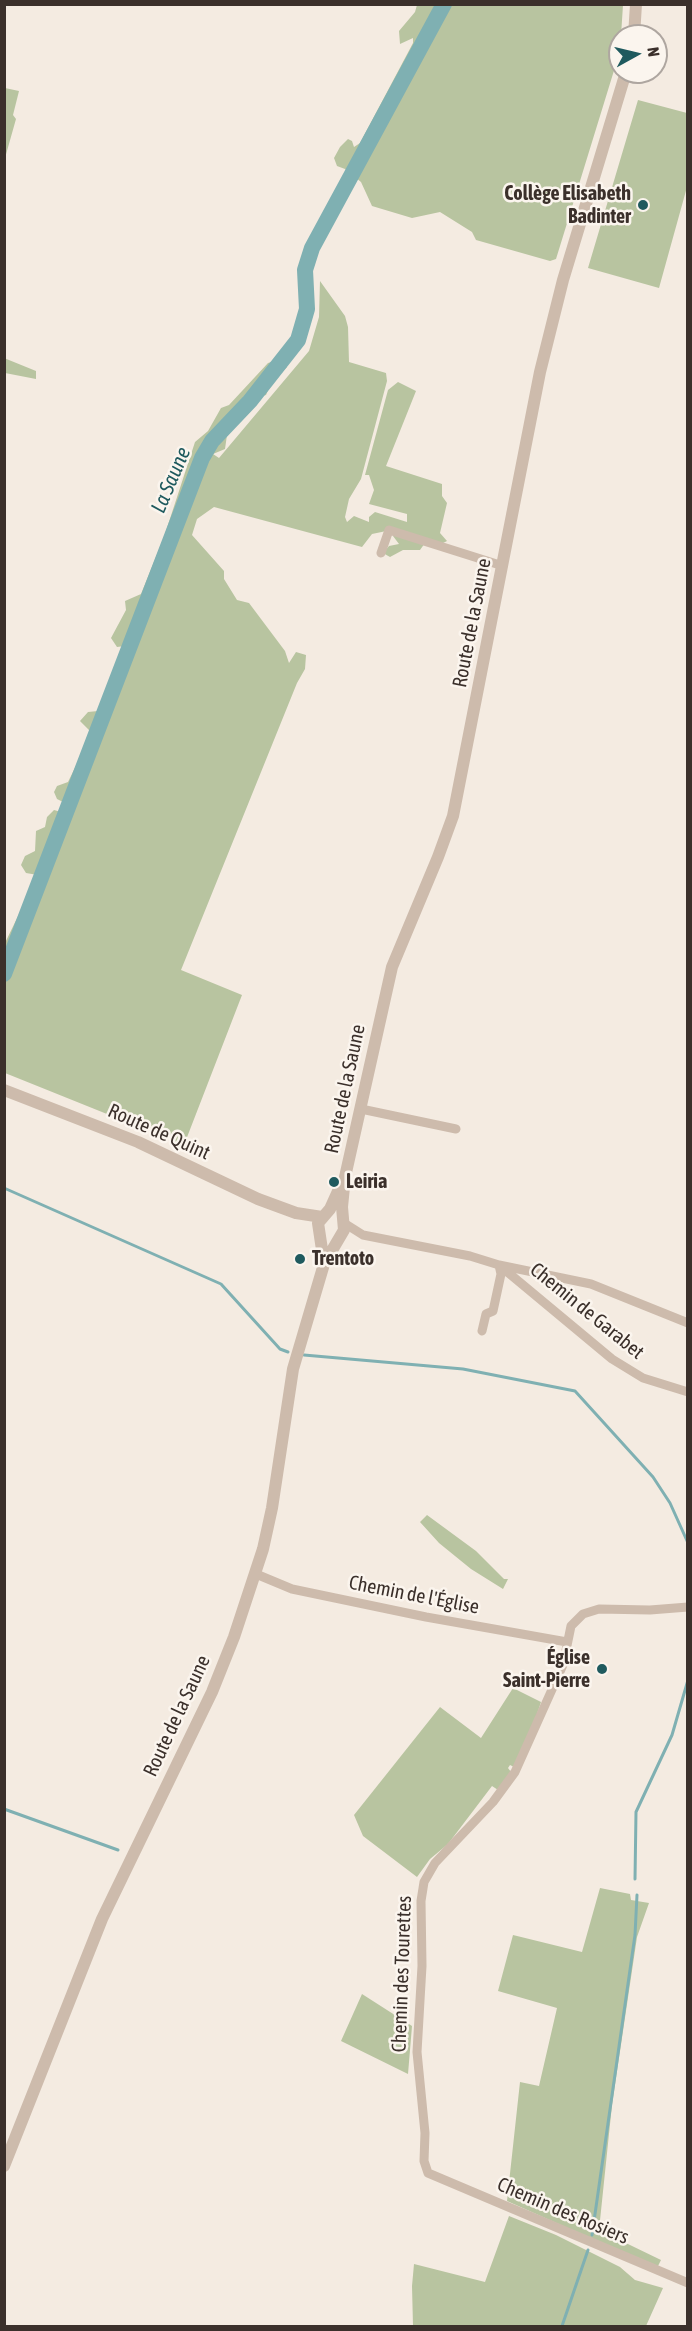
<!DOCTYPE html>
<meta charset="utf-8">
<style>
body{margin:0}
#map{position:relative;width:692px;height:2331px;overflow:hidden;background:#f4ebe1;font-family:"Asap Condensed",sans-serif}
canvas{display:block}
.frame{position:absolute;inset:0;border:6px solid #3b302b;pointer-events:none}
.north{position:absolute;left:608px;top:24px;width:60px;height:60px;box-sizing:border-box;background:#fbf5ee;border:2px solid #aea6a0;border-radius:50%;rotate:82deg;font-size:16px;font-weight:700;line-height:24px;text-align:center;color:#3b302b}
.north::after{content:'';display:block;margin:auto;width:21px;height:27px;background:#1f5a5e;clip-path:polygon(50% 0,100% 100%,50% 72%,0 100%)}
</style>
<div id="map">
<canvas width="692" height="2331"></canvas>
<div class="frame"></div>
<div class="north">N</div>
</div>
<script>
const c = document.querySelector('canvas').getContext('2d');
c.lineJoin = 'round';
function fillPath(path, color) { c.fillStyle = color; c.fill(path, 'evenodd'); }
const toPath = rows => new Path2D(rows.map(r => 'M' + r).join(''));
function trace(path, color, width, dash) { c.strokeStyle = color; c.lineWidth = width; c.lineCap = dash ? 'butt' : 'round'; c.setLineDash(dash || []); c.stroke(path); }
function drawText(font, color, halo, rows, align = 'center') {
  c.font = font + ' "Asap Condensed",sans-serif'; c.lineWidth = 5; c.setLineDash([]); c.textBaseline = 'middle'; c.strokeStyle = halo; c.fillStyle = color; for (const [text, x, y, turn = 0] of rows) {
    c.save(); c.translate(x, y); c.rotate((+turn || 0) * Math.PI / 180); c.textAlign = isNaN(turn) ? turn : align; if (halo) c.strokeText(text, 0, 0); c.fillText(text, 0, 0); c.restore();
  }
}
const green = toPath([
 [417,5,623,5,620,51,556,259,550,261,476,240,472,232,440,212,412,218,372,206,361,182,345,169,337,166,334,158,340,147,348,139,352,141,354,147,360,143,413,43,413,38,400,44,399,31,415,12],
 [5,88,19,91,13,115,16,119,5,158],
 [638,100,687,113,687,187,659,288,588,268],
 [320,281,345,316,348,327,349,362,386,373,387,381,361,479,349,499,345,517,347,522,354,516,369,522,369,517,375,512,407,522,407,514,369,504,374,490,369,475,365,475,388,390,398,382,416,391,386,466,442,484,442,496,447,503,440,533,447,541,437,546,425,543,420,550,403,550,390,557,383,553,389,546,399,544,393,536,396,529,372,534,362,547,214,507,197,519,192,535,224,571,224,579,237,600,249,603,285,651,289,663,296,652,306,655,305,669,297,683,181,970,242,995,184,1145,5,1073,4,945,38,875,26,873,21,865,25,856,35,851,36,831,45,827,47,817,54,810,61,812,65,803,57,799,54,792,57,786,68,782,92,733,80,721,88,712,98,711,125,646,117,647,111,638,126,610,125,601,141,594,164,537,195,442,208,431,221,408,229,405,268,363,283,358,287,367,271,383,266,395,258,397,250,412,227,435,225,449,213,454,219,458,309,351,319,317],
 [4,358,36,371,36,379,5,373],
 [427,1515,476,1551,504,1579,508,1579,503,1589,471,1569,439,1543,420,1522],
 [513,1688,541,1702,527,1744,514,1767,510,1765,508,1768,511,1772,498,1790,492,1786,448,1844,430,1859,417,1877,363,1836,354,1815,440,1707,481,1738],
 [600,1888,630,1894,631,1900,649,1903,637,1937,612,2105,599,2230,661,2260,657,2268,507,2201,520,2082,539,2086,557,2008,498,1991,513,1935,582,1952],
 [362,1994,412,2026,408,2074,341,2041],
 [509,2216,556,2235,620,2267,635,2280,663,2288,646,2326,413,2326,412,2286,414,2264,485,2282]
]);
const stream = toPath([
 [4,1188,221,1284,280,1349,288,1352],
 [304,1355,463,1369,575,1391,653,1477,670,1503,688,1543],
 [4,1809,118,1850],
 [635,1879,636,1812,672,1735,688,1680],
 [592,2235,635,1935,637,1895],
 [562,2326,588,2250]
]);
const river = toPath([
 [4,974,202,458,212,441,250,401,298,340,307,309,305,270,312,248,444,4]
]);
const minor = toPath([
 [381,553,389,530,503,566],
 [361,1109,456,1129],
 [344,1223,363,1235,470,1256,499,1265,612,1359,643,1378,688,1392],
 [482,1331,486,1314,493,1311,501,1274,499,1265,591,1284,688,1323],
 [256,1574,292,1589,426,1617,567,1642],
 [688,1607,650,1610,599,1609,583,1614,571,1626,563,1665,515,1772,493,1802,435,1863,424,1882,421,1901,422,1966,417,2052,425,2133,424,2161,428,2173,688,2283]
]);
const tertiary = toPath([
 [634,36,636,4],
 [4,1090,138,1142,258,1199,296,1213,322,1217],
 [324,1263,318,1223,330,1209,339,1189],
 [4,2166,102,1919,212,1692,234,1637,263,1549,272,1508,293,1369,324,1264,344,1230,342,1207,345,1177,392,967,438,857,453,816,540,372,563,280,626,72]
]);
const markers = [
 [643,205,6,"#1f5a5e"],
 [334,1182,6,"#1f5a5e"],
 [300,1259,6,"#1f5a5e"],
 [602,1669,6,"#1f5a5e"]
];
const poiNames = [
 ["Collège Elisabeth",631,194],
 ["Badinter",631,217],
 ["Leiria",346,1182,"left"],
 ["Trentoto",312,1259,"left"],
 ["Église",590,1658],
 ["Saint-Pierre",590,1681]
];
const streetNames = [
 ["Route de la Saune",472,623,-79],
 ["Route de la Saune",345,1089,-78],
 ["Route de Quint",159,1132,24],
 ["Chemin de Garabet",587,1311,39],
 ["Chemin de l'Église",414,1595,11],
 ["Route de la Saune",177,1716,-65],
 ["Chemin des Tourettes",402,1974,-88],
 ["Chemin des Rosiers",563,2211,23]
];
const waterNames = [
 ["La Saune",171,480,-67]
];
fillPath(green, '#b8c4a0');
trace(stream, '#7fb0b2', 3);
trace(river, '#7fb0b2', 16);
trace(minor, '#cdbbac', 9);
trace(tertiary, '#cdbbac', 12);
for (const [x, y, r, color] of markers) { const dot = new Path2D(); dot.arc(x, y, r, 0, 2 * Math.PI); c.fillStyle = color; c.fill(dot); trace(dot, '#fbf5ee', 2); }
drawText('bold 20px', '#3b302b', '#fbf5ee', poiNames, 'right');
drawText('20px', '#3b302b', '#fbf5ee', streetNames);
drawText('italic 21px', '#1f5a5e', '#fbf5ee', waterNames);
</script>
